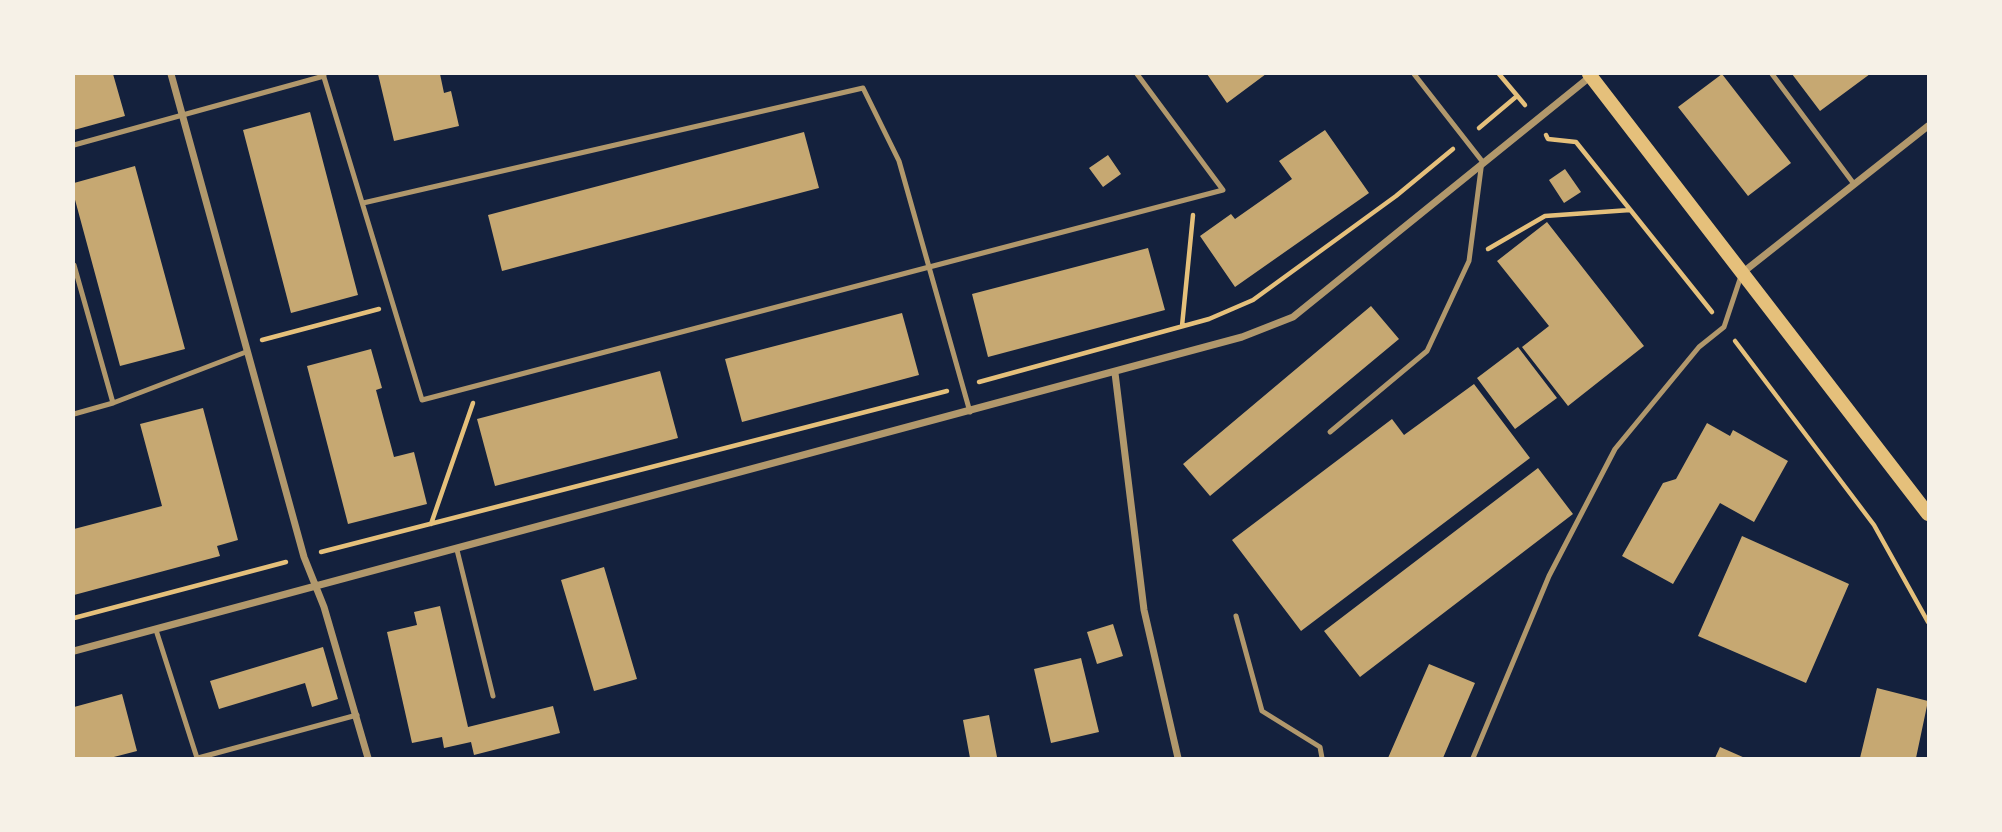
<!DOCTYPE html>
<style>
body{margin:0}
#map{position:relative;width:2002px;height:832px;overflow:hidden;background:#14213d;font-family:Lato,sans-serif}
canvas{display:block}
.frame{position:absolute;inset:0;border:75px solid #f6f1e7;pointer-events:none}
</style>
<div id="map">
<canvas width="2002" height="832"></canvas>
<div class="frame"></div>
</div>
<script>
const c = document.querySelector('canvas').getContext('2d');
c.lineJoin = 'round';
function fillPath(path, color) { c.fillStyle = color; c.fill(path, 'evenodd'); }
const toPath = rows => new Path2D(rows.map(r => 'M' + r).join(''));
function trace(path, color, width, dash) { c.strokeStyle = color; c.lineWidth = width; c.lineCap = dash ? 'butt' : 'round'; c.setLineDash(dash || []); c.stroke(path); }
const building = toPath([
 [74,74,113,74,125,116,74,130],
 [378,74,440,74,444,93,451,91,459,126,394,141],
 [1207,74,1266,74,1227,103],
 [1722,74,1791,163,1748,196,1678,107],
 [1792,74,1870,74,1820,111],
 [310,112,358,295,291,313,243,130],
 [1325,130,1369,193,1235,287,1200,236,1231,214,1235,219,1292,179,1279,161],
 [804,132,819,188,502,271,488,215],
 [1108,155,1121,174,1103,187,1089,168],
 [135,166,185,349,120,366,74,196,74,183],
 [1565,169,1581,192,1564,203,1549,180],
 [1547,222,1644,346,1568,406,1522,347,1549,326,1497,261],
 [1148,248,1165,310,988,357,972,294],
 [1371,306,1399,339,1210,496,1183,464],
 [902,313,919,375,742,422,725,359],
 [1518,347,1557,398,1515,429,1477,378],
 [371,349,382,388,376,390,394,457,414,452,427,504,348,524,307,366],
 [660,371,678,438,495,486,477,419],
 [1474,384,1530,458,1301,631,1232,540,1392,419,1404,435],
 [203,408,238,540,217,546,220,556,74,595,74,529,162,506,140,424],
 [1707,423,1730,436,1733,430,1788,461,1754,522,1720,503,1673,584,1622,556,1663,483,1676,479],
 [1538,468,1573,514,1360,677,1324,631],
 [1742,536,1849,584,1806,683,1698,636],
 [604,567,637,679,594,691,561,580],
 [440,606,468,727,553,706,560,733,474,755,471,742,444,748,442,737,412,743,387,632,417,625,414,612],
 [1113,624,1123,656,1097,664,1087,632],
 [323,647,338,699,312,707,305,683,219,709,210,681],
 [1081,658,1099,732,1051,743,1034,669],
 [1429,664,1475,683,1443,758,1388,758],
 [1877,688,1928,701,1916,758,1860,758],
 [122,694,137,751,110,758,74,758,74,707],
 [989,715,997,757,970,758,963,720],
 [1720,747,1745,758,1715,758]
]);
const path = toPath([
 [1499,74,1525,105],
 [1479,128,1517,96],
 [1546,135,1548,139,1576,142,1712,312],
 [1488,249,1545,216,1630,210],
 [1182,326,1193,215],
 [262,340,379,309],
 [1735,341,1874,525,1928,622],
 [979,382,1209,319,1253,300,1396,196,1453,149],
 [431,524,473,403],
 [321,552,947,391],
 [74,618,286,562]
]);
const service = toPath([
 [323,74,422,400,1223,190,1137,74],
 [1772,74,1854,184],
 [74,145,324,76],
 [363,203,863,88,899,161,970,412],
 [74,265,113,403],
 [74,414,113,403,246,352],
 [1330,432,1427,351,1469,261,1482,161,1414,74],
 [457,550,493,696],
 [1236,616,1262,711,1320,747,1322,758],
 [156,630,197,758],
 [198,758,357,715],
 [1473,758,1549,576,1615,449,1699,347,1724,327,1741,276]
]);
const minor = toPath([
 [171,74,304,557,324,607,368,758],
 [1742,273,1928,126],
 [1115,373,1144,610,1178,758],
 [74,651,1242,337,1293,317,1591,76]
]);
const secondary = toPath([
 [1589,74,1928,514]
]);
fillPath(building, '#c6a872');
trace(path, '#e5c07b', 4.5);
trace(service, '#b1986c', 5);
trace(minor, '#b1986c', 7);
trace(secondary, '#e5c07b', 14);
</script>
